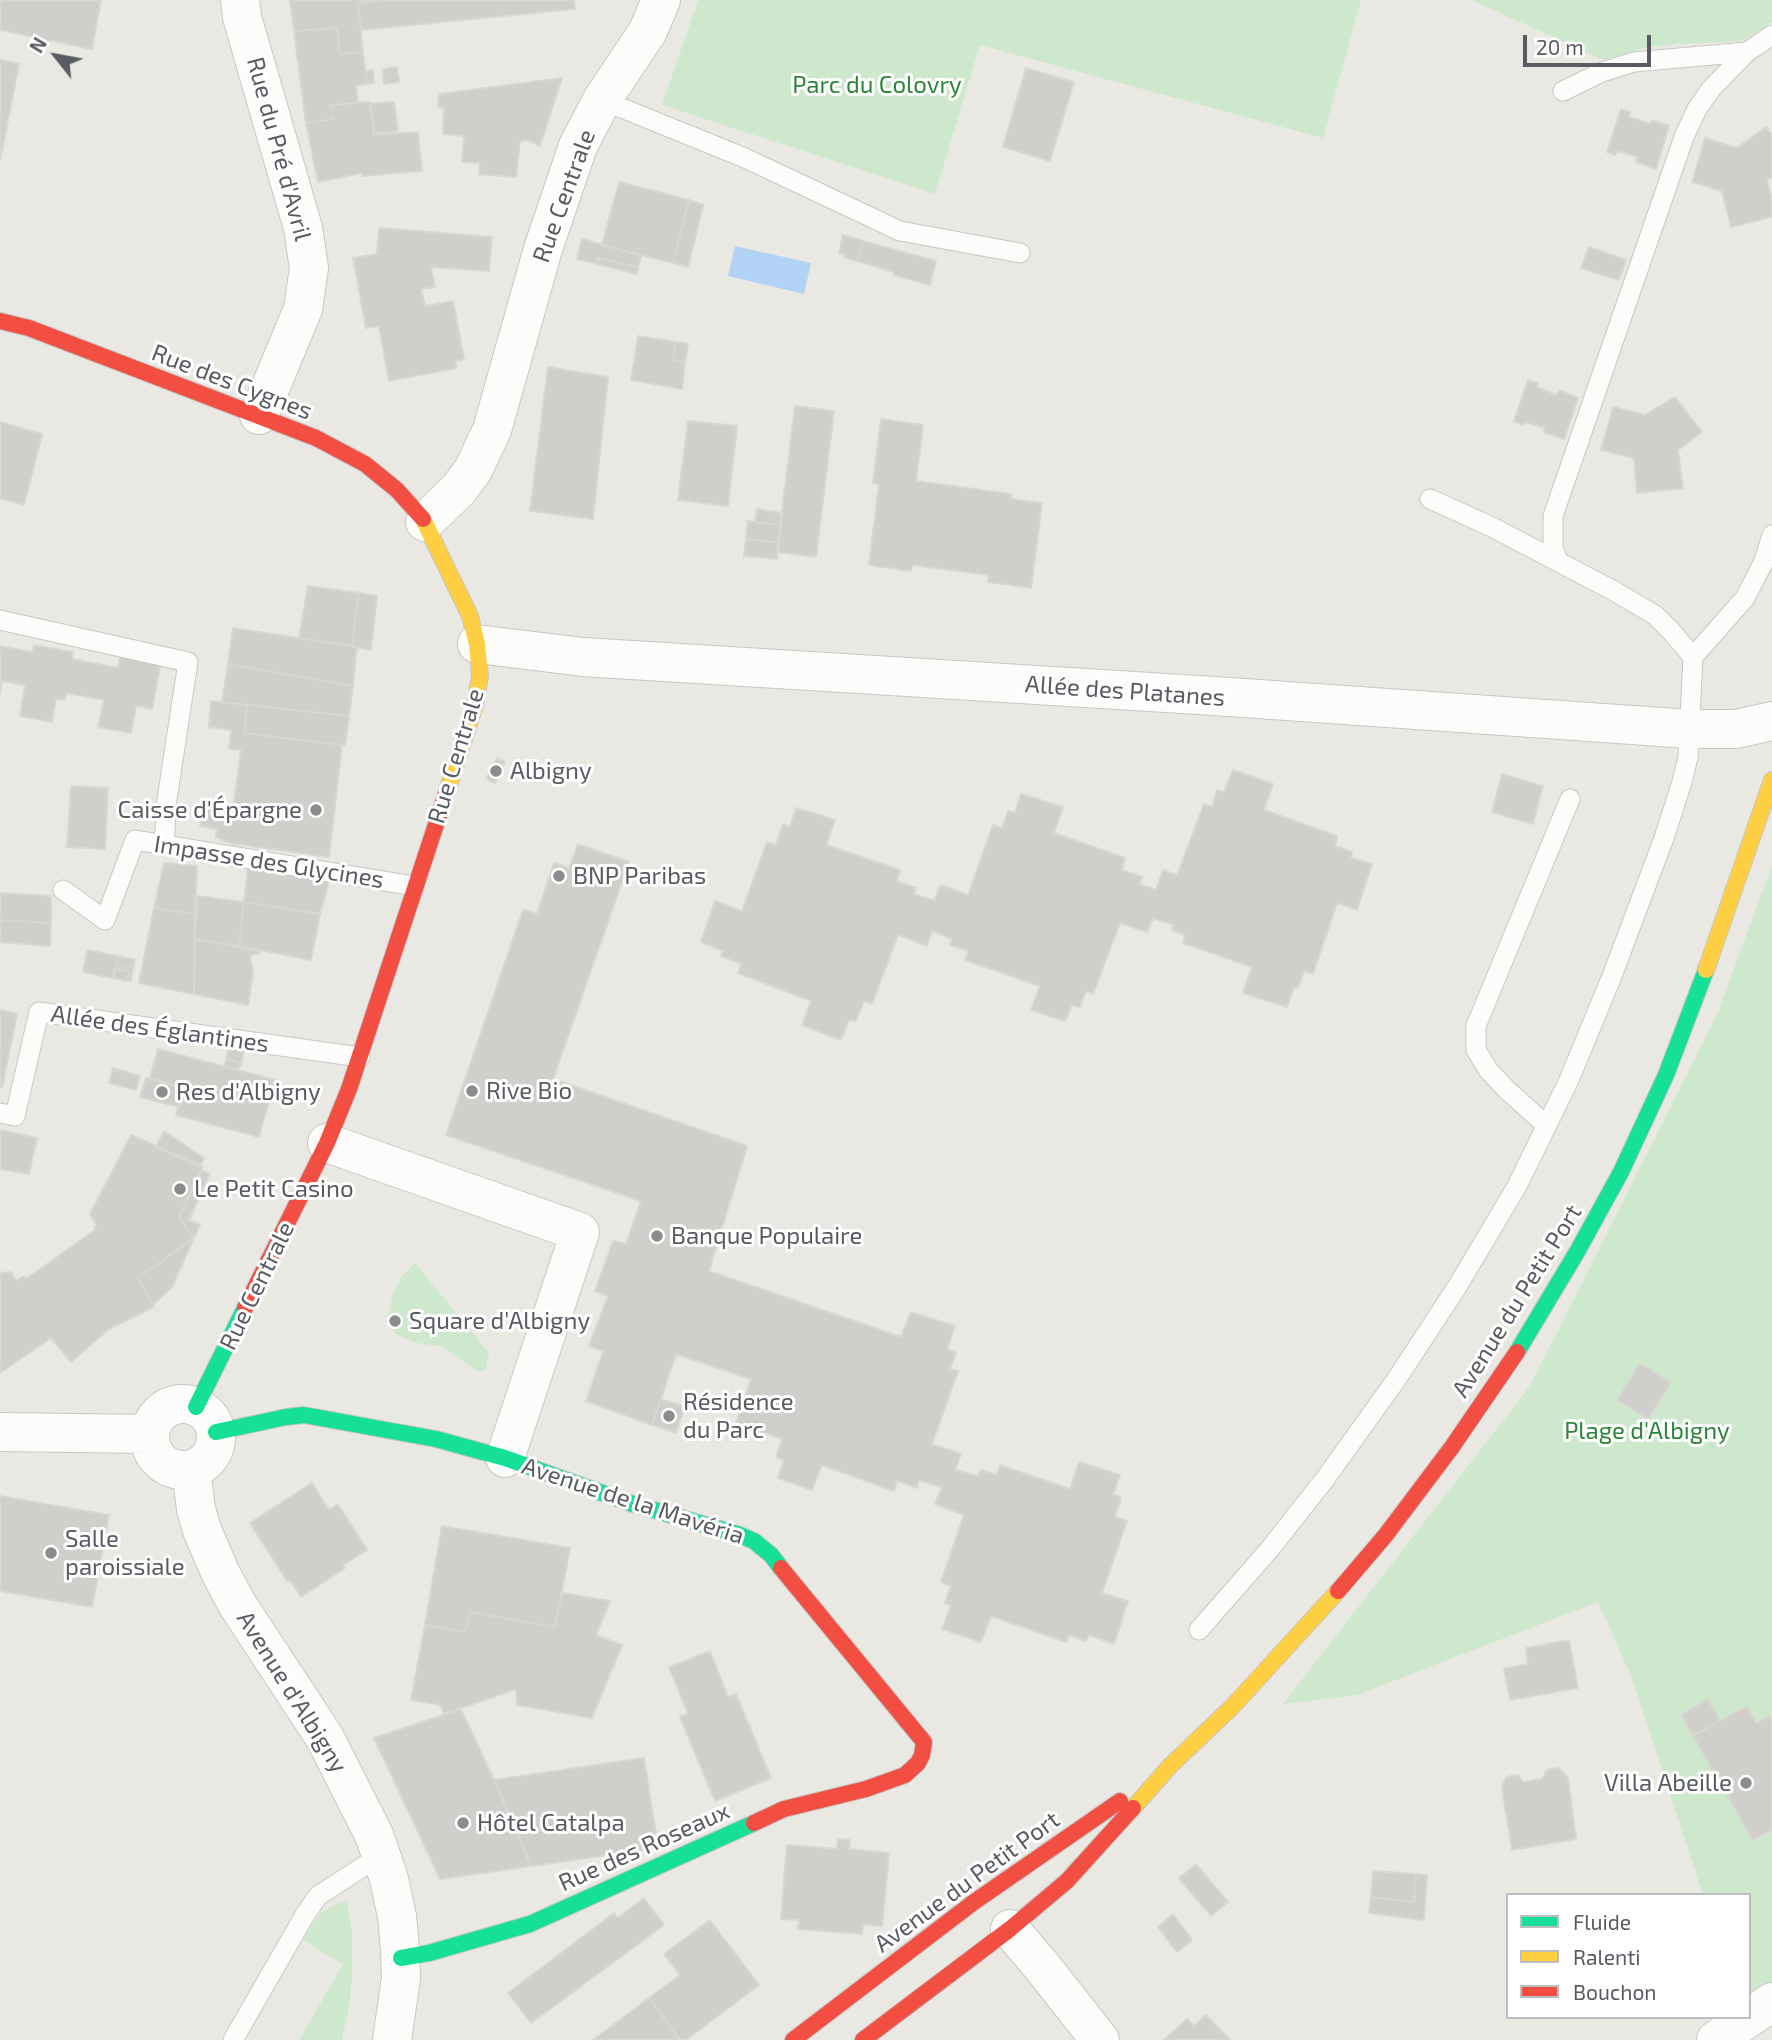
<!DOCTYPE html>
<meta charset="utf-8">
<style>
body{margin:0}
#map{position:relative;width:1772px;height:2040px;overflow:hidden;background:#eae8e2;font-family:"Exo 2",sans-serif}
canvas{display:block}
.legend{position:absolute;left:1506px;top:1893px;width:245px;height:126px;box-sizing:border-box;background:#fff;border:2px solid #bcbdc0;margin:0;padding:9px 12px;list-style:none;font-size:21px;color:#585b61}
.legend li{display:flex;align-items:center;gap:14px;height:35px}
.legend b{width:35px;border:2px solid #bcbdc0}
.north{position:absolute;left:21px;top:21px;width:70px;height:70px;-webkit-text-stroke:5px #fff;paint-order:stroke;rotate:301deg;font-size:19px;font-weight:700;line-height:28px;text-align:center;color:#585b61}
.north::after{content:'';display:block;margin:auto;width:24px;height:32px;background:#585b61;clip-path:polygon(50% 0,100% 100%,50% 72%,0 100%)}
.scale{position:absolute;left:1523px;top:35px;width:128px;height:32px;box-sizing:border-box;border:4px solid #585b61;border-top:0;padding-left:9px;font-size:21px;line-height:24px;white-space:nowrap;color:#585b61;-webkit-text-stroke:5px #fff;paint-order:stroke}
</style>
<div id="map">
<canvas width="1772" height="2040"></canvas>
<ul class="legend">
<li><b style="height:9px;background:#16e098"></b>Fluide</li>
<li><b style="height:9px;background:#ffcf43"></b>Ralenti</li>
<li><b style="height:9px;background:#f24e42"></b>Bouchon</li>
</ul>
<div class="north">N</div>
<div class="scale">20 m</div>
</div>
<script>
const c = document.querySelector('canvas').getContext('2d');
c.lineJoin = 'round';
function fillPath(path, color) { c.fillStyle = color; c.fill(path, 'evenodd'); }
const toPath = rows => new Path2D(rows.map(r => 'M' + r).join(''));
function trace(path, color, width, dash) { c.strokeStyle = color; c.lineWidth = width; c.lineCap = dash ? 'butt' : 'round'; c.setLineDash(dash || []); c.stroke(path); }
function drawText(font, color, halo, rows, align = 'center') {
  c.font = font + ' "Exo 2",sans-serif'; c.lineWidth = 6; c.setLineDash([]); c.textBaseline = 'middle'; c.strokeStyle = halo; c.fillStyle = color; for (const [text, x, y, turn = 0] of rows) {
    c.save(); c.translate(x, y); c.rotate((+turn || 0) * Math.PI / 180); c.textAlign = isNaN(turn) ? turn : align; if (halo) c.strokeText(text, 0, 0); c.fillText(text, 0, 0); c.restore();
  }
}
const green = toPath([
 [698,0,1361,0,1323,138,980,45,935,194,662,105],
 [1472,0,1772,0,1772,22,1743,40,1728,42,1674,44,1644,48,1603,60],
 [1772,866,1772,1982,1749,1998,1749,1895,1703,1895,1632,1678,1598,1602,1357,1695,1283,1704,1530,1386,1717,1014],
 [415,1263,489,1353,486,1370,477,1371,444,1347,417,1343,397,1335,392,1329,387,1319,393,1294,401,1277],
 [347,1901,352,1934,352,1978,349,2007,342,2040,299,2040,343,1964,303,1940,320,1914,336,1904]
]);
const water = toPath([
 [735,246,811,263,804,294,728,276]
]);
const building = toPath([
 [0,0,101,0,92,49,0,30,0,0],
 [290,0,392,0,358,3,363,52,340,54,337,28,294,31,290,0],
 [392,0,574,0,575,9,361,30,358,3,392,0],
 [337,28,340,54,363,52,367,84,356,85,358,103,331,105,333,119,306,123,294,31,337,28],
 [0,60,19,64,0,161,0,60],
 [397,67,399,82,384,84,383,69,397,67],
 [1026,68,1074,82,1050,161,1003,147,1026,68],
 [373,70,374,83,367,84,366,71,373,70],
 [562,78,540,146,527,140,520,141,516,177,479,174,480,163,462,162,464,136,443,134,444,108,438,107,439,94,562,78],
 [370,102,374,135,418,132,422,171,362,176,362,173,318,182,306,123,333,119,331,105,370,102],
 [394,102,398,131,374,133,371,104,394,102],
 [1621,109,1630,112,1629,117,1650,124,1652,120,1669,126,1656,169,1636,162,1638,157,1617,151,1615,155,1607,152,1621,109],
 [1766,127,1772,134,1772,177,1767,180,1772,200,1772,217,1731,227,1722,191,1692,182,1705,138,1737,148,1766,127],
 [619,182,689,200,673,263,602,245,619,182],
 [689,200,703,205,688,267,673,263,689,200],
 [379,228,492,237,489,271,431,267,435,287,421,289,425,306,453,301,464,359,455,361,457,368,389,381,379,326,366,328,353,258,377,254,379,228],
 [843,235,863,241,857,261,845,258,845,254,839,253,843,235],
 [582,239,641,256,638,267,598,258,597,264,577,259,582,239],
 [863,241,936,261,930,285,894,275,894,272,857,261,863,241],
 [1589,247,1626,260,1619,280,1581,268,1589,247],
 [598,258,638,267,637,274,597,264,598,258],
 [638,336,676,342,673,361,685,362,682,389,631,380,638,336],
 [676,342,688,344,685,362,673,361,676,342],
 [548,367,608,377,593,519,530,511,548,367],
 [1528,380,1538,383,1536,387,1557,395,1559,390,1578,398,1564,439,1544,432,1545,428,1525,422,1523,425,1514,421,1528,380],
 [1675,397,1702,432,1678,450,1683,488,1637,493,1634,458,1601,450,1613,407,1645,415,1675,397],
 [795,406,834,411,816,557,777,552,795,406],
 [881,419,923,425,916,481,1011,494,1011,499,1042,503,1031,588,988,582,988,575,913,565,911,571,869,565,879,484,873,483,881,419],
 [688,421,737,426,728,506,678,500,688,421],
 [0,422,42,434,24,505,0,498,0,422],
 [757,509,782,513,781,525,755,522,757,509],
 [748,521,781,525,779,543,746,539,748,521],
 [746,539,779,543,777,559,744,556,746,539],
 [308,586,359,593,352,646,299,638,308,586],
 [359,593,377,596,371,650,352,646,359,593],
 [233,628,357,647,353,686,228,664,233,628],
 [34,645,73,652,72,659,118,668,121,653,161,661,152,709,136,706,131,733,98,727,104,700,66,693,65,700,56,699,52,722,20,716,25,685,2,681,0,694,0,646,32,652,34,645],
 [228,664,353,686,349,716,222,702,228,664],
 [211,701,247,705,244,733,342,745,329,857,229,843,216,837,217,829,200,826,203,805,233,810,241,750,229,749,231,730,209,727,211,701],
 [247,705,349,716,345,745,244,733,247,705],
 [497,758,505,762,495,783,486,779,497,758],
 [1233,770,1273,784,1264,810,1337,836,1335,846,1352,852,1351,858,1372,864,1357,910,1337,903,1313,974,1304,971,1298,988,1294,987,1287,1007,1243,993,1252,967,1183,943,1185,935,1172,930,1174,925,1153,918,1147,932,1120,923,1093,994,1086,991,1080,1007,1072,1005,1065,1021,1031,1010,1040,986,965,960,968,951,950,945,952,939,932,931,927,946,898,935,872,1004,864,1001,856,1021,849,1020,841,1040,802,1025,811,1001,738,973,741,964,721,956,723,951,701,942,715,901,742,911,767,842,776,845,783,824,790,827,796,808,835,820,826,845,900,870,897,881,916,888,914,894,934,901,941,885,968,895,993,825,1002,828,1008,811,1015,813,1021,794,1063,807,1054,833,1125,858,1122,870,1142,877,1139,884,1156,890,1163,870,1177,875,1204,804,1212,807,1217,790,1224,792,1233,770],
 [1502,774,1543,786,1533,824,1492,812,1502,774],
 [71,786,108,788,105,849,67,847,71,786],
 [578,844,629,862,553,1079,747,1146,709,1271,901,1337,911,1312,955,1326,947,1349,956,1353,950,1369,958,1371,932,1444,961,1454,955,1470,977,1476,981,1470,997,1475,1000,1465,1070,1489,1079,1462,1120,1475,1113,1494,1121,1498,1115,1517,1127,1521,1102,1593,1128,1601,1114,1644,1089,1635,1086,1641,1069,1635,1066,1642,991,1616,981,1642,942,1629,951,1606,945,1603,951,1586,941,1582,964,1515,935,1504,942,1487,919,1480,917,1488,897,1481,894,1491,822,1465,812,1490,778,1478,784,1460,776,1457,782,1439,736,1423,751,1379,676,1354,652,1425,586,1401,603,1351,589,1346,608,1296,595,1291,613,1241,626,1244,641,1201,446,1135,523,910,537,914,554,863,569,868,578,844],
 [164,863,197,866,195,914,154,908,164,863],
 [248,868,329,881,320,914,244,902,248,868],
 [0,893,51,896,51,923,0,920,0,893],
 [197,896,244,902,239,946,195,939,197,896],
 [244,902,320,914,311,960,239,946,244,902],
 [154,908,195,914,194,994,139,983,154,908],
 [0,920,51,923,50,946,0,942,0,920],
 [195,939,260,951,260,953,250,955,253,974,248,1005,194,994,195,939],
 [87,950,117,956,116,965,133,968,131,981,127,981,129,971,115,968,113,978,83,972,87,950],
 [117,956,135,960,133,968,116,965,117,956],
 [115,968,129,971,127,981,113,978,115,968],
 [0,1010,17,1014,2,1088,0,1087,0,1010],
 [229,1045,244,1050,241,1063,226,1059,229,1045],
 [158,1049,275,1080,259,1137,176,1115,184,1088,150,1078,158,1049],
 [226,1059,241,1063,238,1070,224,1066,226,1059],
 [113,1068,140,1076,136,1090,109,1083,113,1068],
 [146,1078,184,1088,179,1107,140,1097,146,1078],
 [0,1130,37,1138,29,1174,0,1169,0,1130],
 [164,1131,204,1158,200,1167,156,1147,164,1131],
 [131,1135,203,1167,179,1217,194,1238,138,1278,154,1307,109,1329,71,1362,51,1338,0,1373,0,1273,11,1272,16,1281,24,1276,26,1279,95,1230,94,1228,97,1225,90,1214,131,1135],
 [201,1170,210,1174,189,1220,200,1225,194,1238,179,1217,201,1170],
 [194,1238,172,1287,153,1305,138,1278,194,1238],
 [1640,1363,1671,1383,1648,1419,1617,1400,1640,1363],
 [661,1399,685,1407,676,1433,652,1425,661,1399],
 [312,1483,329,1510,338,1504,367,1550,343,1565,345,1568,301,1597,290,1580,287,1581,250,1523,312,1483],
 [0,1496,109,1515,92,1607,0,1591,0,1496],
 [442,1526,570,1548,555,1627,470,1612,465,1632,425,1625,442,1526],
 [562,1593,610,1601,596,1635,622,1645,592,1718,517,1705,516,1689,444,1714,440,1705,411,1700,425,1625,465,1632,470,1612,555,1627,562,1593],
 [1569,1640,1578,1688,1510,1700,1504,1669,1528,1664,1526,1648,1569,1640],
 [710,1651,728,1697,736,1694,771,1778,715,1801,680,1717,688,1714,669,1667,710,1651],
 [1708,1699,1720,1721,1693,1736,1681,1715,1708,1699],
 [1747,1706,1756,1723,1769,1716,1772,1722,1772,1830,1753,1840,1693,1736,1747,1706],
 [461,1709,494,1780,531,1866,440,1879,374,1738,461,1709],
 [644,1758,658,1848,531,1866,494,1780,644,1758],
 [1559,1768,1568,1778,1576,1839,1512,1850,1502,1788,1506,1777,1518,1775,1523,1782,1542,1779,1547,1770,1559,1768],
 [838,1839,850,1840,849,1849,889,1853,882,1926,863,1924,862,1934,798,1929,799,1920,781,1919,787,1845,837,1849,838,1839],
 [1196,1864,1228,1902,1211,1916,1179,1878,1196,1864],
 [1373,1871,1416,1874,1414,1902,1371,1897,1373,1871],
 [1416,1874,1427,1875,1424,1920,1369,1913,1371,1897,1414,1902,1416,1874],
 [644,1898,664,1925,531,2023,508,1993,614,1913,618,1918,644,1898],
 [1173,1914,1192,1940,1177,1952,1158,1927,1173,1914],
 [710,1920,759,1985,686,2040,680,2040,649,1998,680,1975,664,1954,710,1920],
 [649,1998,680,2040,593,2040,649,1998],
 [1206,2015,1230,2040,1164,2040,1187,2019,1194,2026,1206,2015]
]);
const lane = toPath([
 [1563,91,1602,72,1634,62,1747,52,1772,35],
 [602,100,745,158,900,231,1020,253],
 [1558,561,1553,548,1553,516,1684,137,1697,109,1711,89,1747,52],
 [0,620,188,662,167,799,164,844],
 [1693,657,1745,598,1764,561,1772,535],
 [63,890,105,920,135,840,414,886],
 [0,1113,15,1116,39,1012,360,1057],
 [1546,1125,1507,1090,1489,1071,1476,1050,1476,1026,1570,799],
 [1199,1630,1269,1550,1325,1479,1396,1380,1457,1287,1517,1186,1569,1080,1612,976,1664,838,1682,782,1688,757,1693,657,1671,631,1655,615,1614,591,1492,527,1430,499],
 [233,2040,306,1913,318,1896,381,1855]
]);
const street = toPath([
 [240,0,242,17,303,228,309,268,303,309,259,415],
 [425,522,459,489,473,470,492,430,543,249,578,146,602,100,648,31,661,0],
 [477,644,583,657,1215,696,1690,729,1736,729,1772,721],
 [327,1143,580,1232,505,1458],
 '150 1437a33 33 0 1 1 66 0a33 33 0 1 1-66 0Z',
 [0,1432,150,1434],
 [191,1469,196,1509,202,1530,220,1572,237,1604,325,1738,374,1835,381,1855,389,1879,397,1916,400,1949,401,1978,392,2040],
 [1010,1929,1040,1964,1100,2040],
 [1716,2040,1772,2002]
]);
const fast = toPath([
 [1517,1352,1577,1252,1621,1172,1666,1075,1706,970],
 [196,1407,245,1308],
 [216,1432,286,1417,304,1415,436,1439,505,1458,630,1503,740,1535,754,1541,771,1555,781,1568],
 [401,1958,429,1953,530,1924,754,1823]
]);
const slow = toPath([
 [423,519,470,616,477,644,480,676,475,705,447,791],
 [1706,970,1772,780],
 [1133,1808,1170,1766,1233,1706,1338,1591]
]);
const jam = toPath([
 [0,321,29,328,316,438,365,464,397,490,423,519],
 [245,1308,327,1143,349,1089,447,791],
 [1338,1591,1385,1536,1452,1447,1517,1352],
 [754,1823,784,1809,866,1789,905,1775,918,1763,922,1755,924,1742,781,1568],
 [793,2040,974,1902,1120,1801],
 [863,2040,1010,1929,1067,1881,1133,1808]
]);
const markers = [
 [496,771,7,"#8b8c8e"],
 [316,810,7,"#8b8c8e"],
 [559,876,7,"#8b8c8e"],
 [472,1091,7,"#8b8c8e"],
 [162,1092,7,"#8b8c8e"],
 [180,1189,7,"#8b8c8e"],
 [657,1236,7,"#8b8c8e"],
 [395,1321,7,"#8b8c8e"],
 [669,1416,7,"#8b8c8e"],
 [51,1553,7,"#8b8c8e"],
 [1746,1783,7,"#8b8c8e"],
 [463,1823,7,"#8b8c8e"]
];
const parkNames = [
 ["Parc du Colovry",877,85],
 ["Plage d'Albigny",1647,1431]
];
const streetNames = [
 ["Rue du Pré d'Avril",279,149,75],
 ["Rue Centrale",564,196,-70],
 ["Rue des Cygnes",232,382,21],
 ["Allée des Platanes",1125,691,4],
 ["Rue Centrale",456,756,-73],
 ["Impasse des Glycines",269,862,9],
 ["Allée des Églantines",160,1029,8],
 ["Rue Centrale",257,1286,-64],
 ["Avenue du Petit Port",1517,1301,-58],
 ["Avenue de la Mavéria",633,1501,18],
 ["Avenue d'Albigny",292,1692,58],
 ["Rue des Roseaux",644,1847,-24],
 ["Avenue du Petit Port",967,1882,-36]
];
const poiNames = [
 ["Albigny",510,771],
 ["Caisse d'Épargne",302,810,"right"],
 ["BNP Paribas",573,876],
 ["Rive Bio",486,1091],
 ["Res d'Albigny",176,1092],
 ["Le Petit Casino",194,1189],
 ["Banque Populaire",671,1236],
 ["Square d'Albigny",409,1321],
 ["Résidence",683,1402],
 ["du Parc",683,1430],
 ["Salle",65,1539],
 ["paroissiale",65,1567],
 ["Villa Abeille",1732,1783,"right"],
 ["Hôtel Catalpa",477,1823]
];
fillPath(green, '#cee8cd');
fillPath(water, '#b3d3f6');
fillPath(building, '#d0cfcb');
trace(building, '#d9d7d1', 2);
trace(lane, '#c7c7c6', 21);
trace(street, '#c7c7c6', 40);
trace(fast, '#c6c6c6', 18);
trace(slow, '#c6c6c6', 18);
trace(jam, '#c6c6c6', 18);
trace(lane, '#fcfcfb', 19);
trace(street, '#fcfcfb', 38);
trace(fast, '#16e098', 16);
trace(slow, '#ffcf43', 16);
trace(jam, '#f24e42', 16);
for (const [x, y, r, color] of markers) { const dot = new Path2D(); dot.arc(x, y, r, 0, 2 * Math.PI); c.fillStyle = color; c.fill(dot); trace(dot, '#fff', 2.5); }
drawText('24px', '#2c8538', '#fff', parkNames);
drawText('24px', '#585b61', '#fff', streetNames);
drawText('24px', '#585b61', '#fff', poiNames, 'left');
</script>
